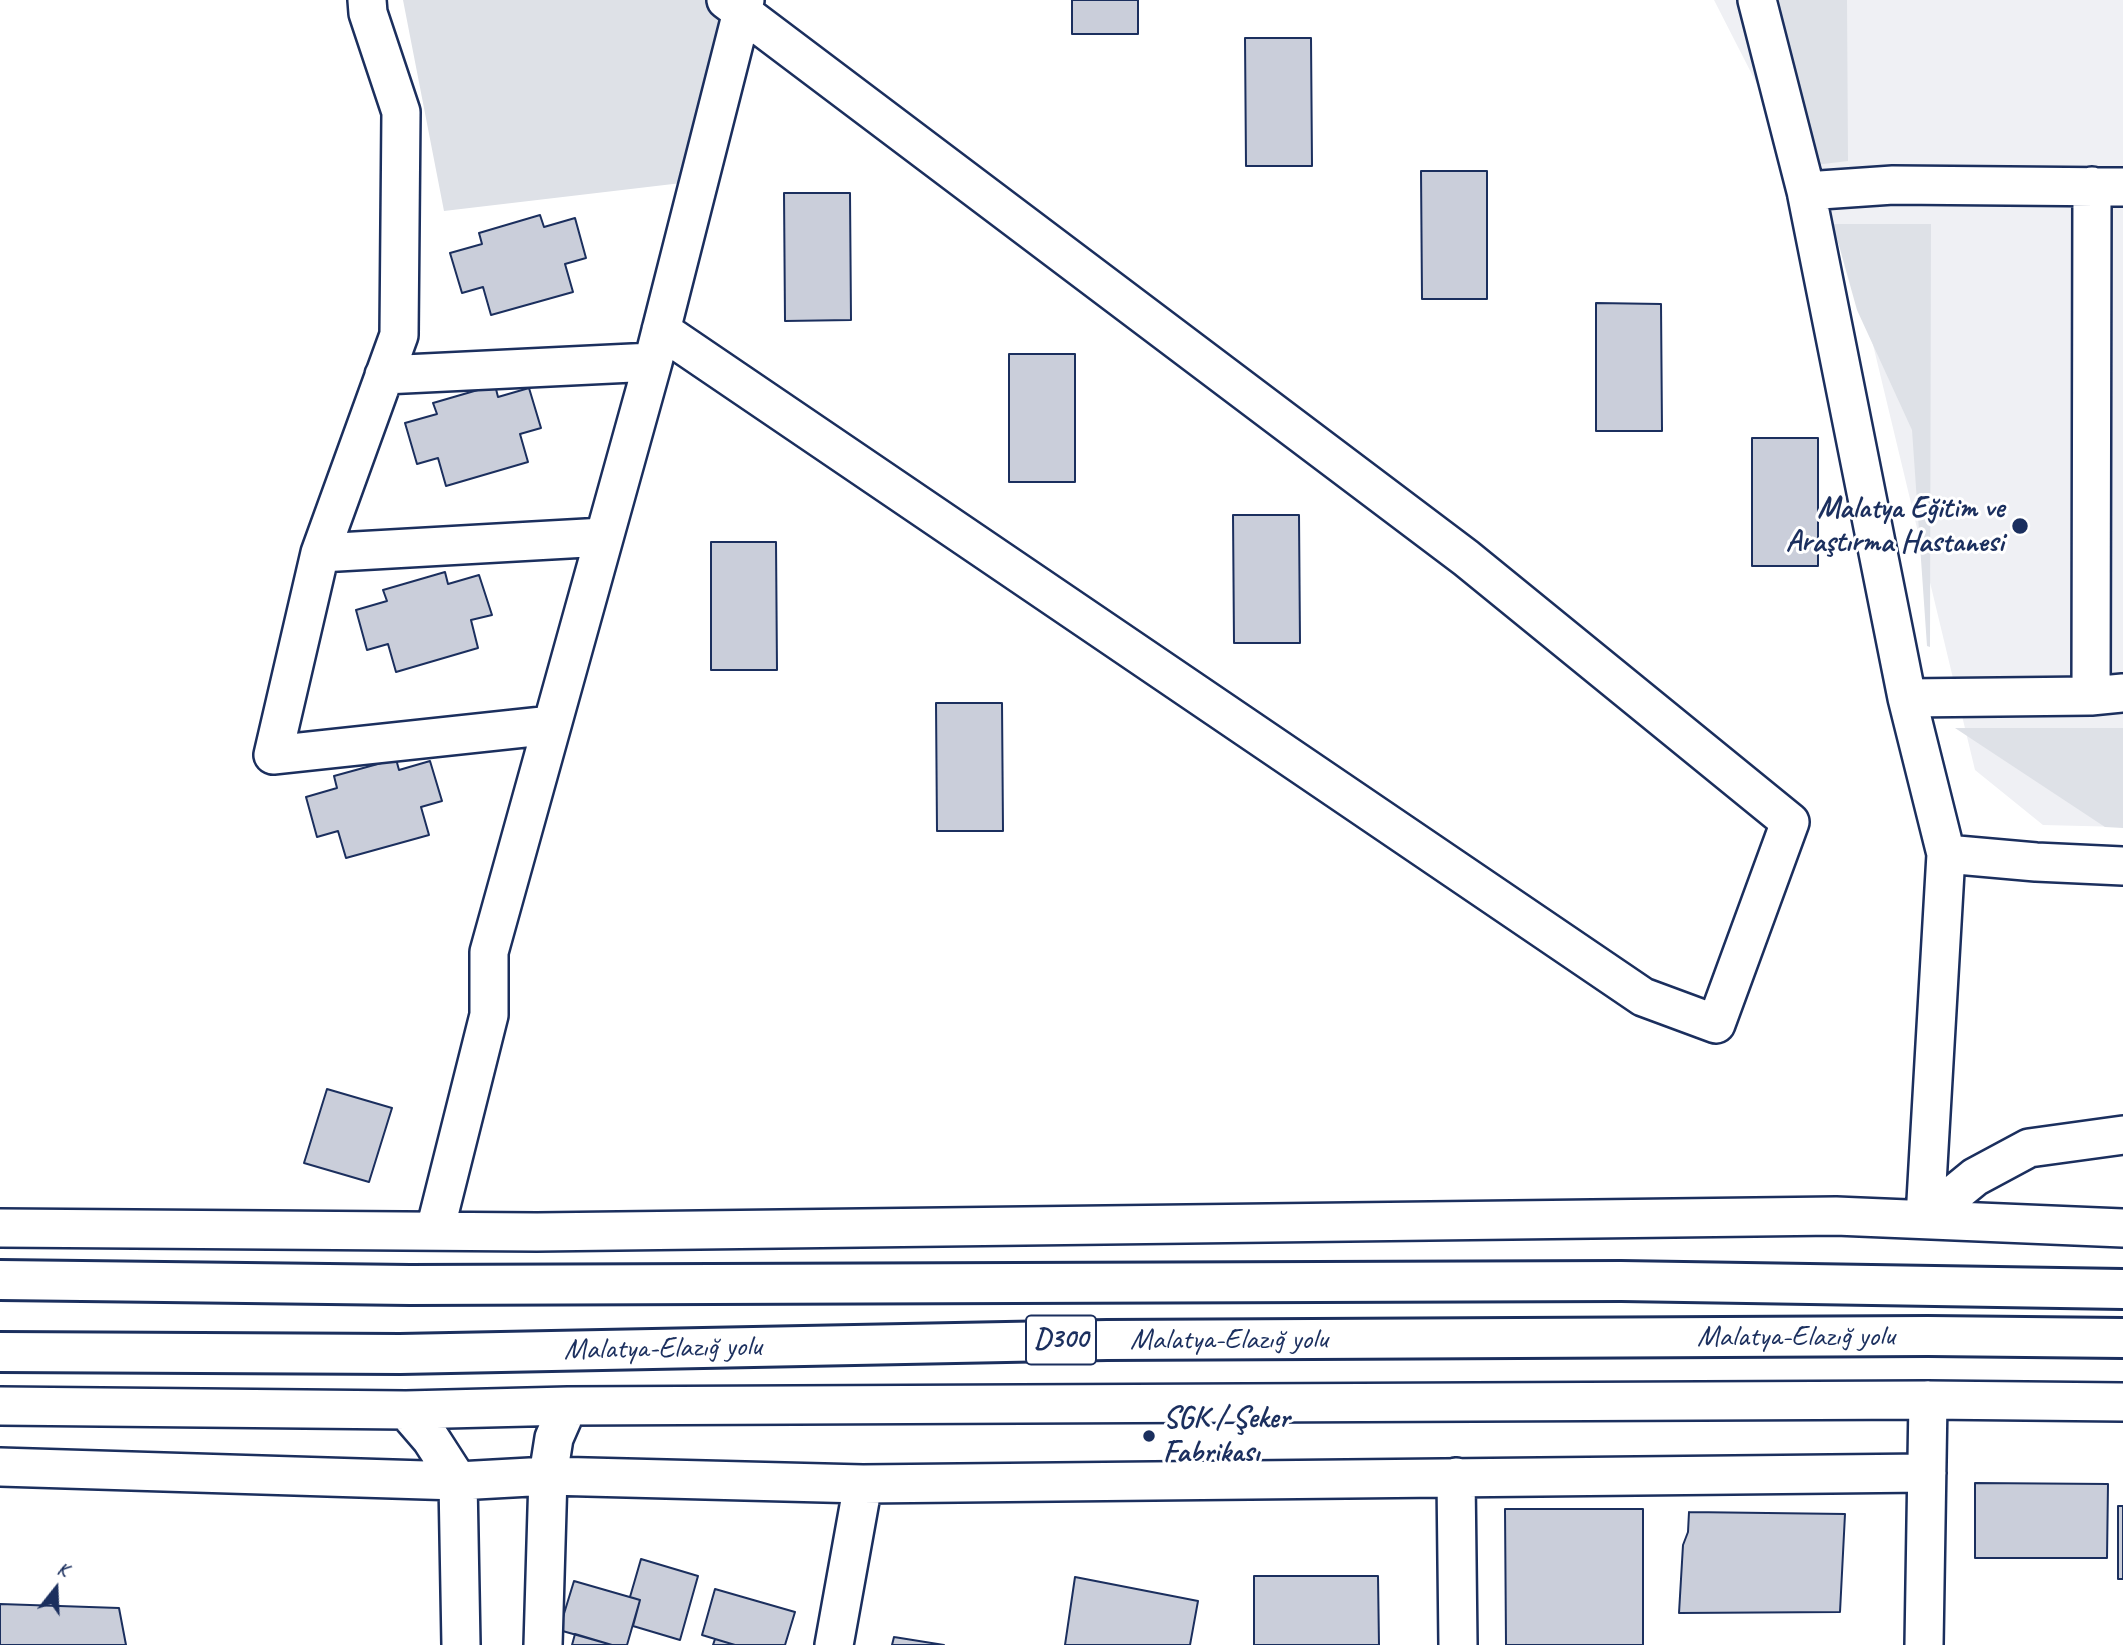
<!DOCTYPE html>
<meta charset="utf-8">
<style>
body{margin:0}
#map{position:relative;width:2123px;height:1645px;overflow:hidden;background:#fff;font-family:Caveat,sans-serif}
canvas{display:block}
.north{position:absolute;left:21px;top:1554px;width:70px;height:70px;-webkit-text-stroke:5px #fff;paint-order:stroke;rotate:18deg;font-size:19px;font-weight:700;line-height:28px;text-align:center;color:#1b2f5e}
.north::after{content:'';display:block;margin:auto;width:24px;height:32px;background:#1b2f5e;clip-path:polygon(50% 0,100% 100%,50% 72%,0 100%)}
</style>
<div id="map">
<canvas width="2123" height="1645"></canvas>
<div class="north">K</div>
</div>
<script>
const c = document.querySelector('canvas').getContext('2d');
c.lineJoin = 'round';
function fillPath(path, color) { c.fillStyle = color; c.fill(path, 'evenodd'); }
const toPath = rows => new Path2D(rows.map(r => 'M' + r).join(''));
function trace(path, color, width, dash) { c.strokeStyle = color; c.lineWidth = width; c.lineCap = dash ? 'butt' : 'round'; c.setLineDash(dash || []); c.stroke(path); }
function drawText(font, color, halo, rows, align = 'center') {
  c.font = font + ' Caveat,sans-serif'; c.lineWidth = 6; c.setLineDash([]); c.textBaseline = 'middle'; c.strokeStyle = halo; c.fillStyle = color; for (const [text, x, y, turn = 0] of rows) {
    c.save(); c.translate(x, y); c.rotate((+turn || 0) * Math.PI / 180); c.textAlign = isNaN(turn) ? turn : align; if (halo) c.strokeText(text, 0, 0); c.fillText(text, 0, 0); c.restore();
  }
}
const built = toPath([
 [1714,0,2123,0,2123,827,2043,825,1975,770,1858,282]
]);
const green = toPath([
 [403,0,715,0,732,13,690,182,444,211],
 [1775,0,1847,0,1848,161,1815,165],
 [1833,224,1931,224,1930,647,1927,646,1912,430,1857,310],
 [1955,728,2123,728,2123,828,2105,827]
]);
const building = toPath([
 [1072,0,1138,0,1138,34,1072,34,1072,0],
 [1245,38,1311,38,1312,166,1246,166,1245,38],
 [1421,171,1487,171,1487,299,1422,299,1421,171],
 [784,193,850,193,851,320,785,321,784,193],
 [540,215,544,227,575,218,586,258,565,264,573,292,491,315,483,287,462,293,450,253,482,244,479,233,540,215],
 [1596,303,1661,304,1662,431,1596,431,1596,303],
 [1009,354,1075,354,1075,482,1009,482,1009,354],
 [495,385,498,397,529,388,541,428,520,434,528,462,446,486,438,458,417,464,405,423,437,414,433,403,495,385],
 [1752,438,1818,438,1818,566,1752,566,1752,438],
 [1233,515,1299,515,1300,643,1234,643,1233,515],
 [711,542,776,542,777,670,711,670,711,542],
 [445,572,448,584,479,575,492,615,471,620,478,648,396,672,388,644,367,650,356,610,387,601,383,590,445,572],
 [936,703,1002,703,1003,831,937,831,936,703],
 [396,759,399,770,430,761,442,801,421,807,429,835,346,858,338,831,317,837,306,797,337,788,334,776,396,759],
 [327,1089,392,1108,369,1182,304,1163,327,1089],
 [1975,1483,2108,1484,2107,1558,1975,1558,1975,1483],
 [2118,1506,2123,1506,2123,1579,2118,1579,2118,1506],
 [1505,1509,1643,1509,1643,1645,1506,1645,1505,1509],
 [1689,1512,1845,1514,1840,1612,1679,1613,1683,1545,1688,1532,1689,1512],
 [641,1559,698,1576,680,1640,633,1626,640,1600,630,1597,641,1559],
 [1254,1576,1378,1576,1379,1645,1254,1645,1254,1576],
 [1075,1577,1198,1601,1190,1645,1065,1645,1075,1577],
 [574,1581,640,1600,627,1645,612,1645,559,1630,574,1581],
 [715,1589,795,1612,785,1645,735,1645,702,1635,715,1589],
 [0,1604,119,1608,126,1645,0,1645,0,1604],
 [575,1634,612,1645,572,1645,575,1634],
 [894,1637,944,1645,892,1645,894,1637],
 [715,1639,735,1645,713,1645,715,1639]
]);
const minor = toPath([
 [367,0,368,13,401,112,399,335,320,553,273,755,552,725],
 [1757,0,1806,191,1907,698,1946,854,1925,1218],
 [1806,191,1893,185,2123,187],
 [661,330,1643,997,1716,1024,1790,822,1466,558,726,0],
 [384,375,653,362],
 [320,553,604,537],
 [2091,696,2092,186],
 [1907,698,2091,696,2123,693],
 [1946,854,2036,862,2123,866],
 [1925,1218,1975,1177,2029,1148,2123,1135],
 [0,1228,537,1232,1836,1216,2123,1228],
 [435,1230,489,1015,489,952,653,362,745,0],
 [0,1406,406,1410,568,1406,1928,1400,2123,1402],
 [406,1410,431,1439,458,1481,461,1645],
 [0,1467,458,1481,548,1476,863,1484,1927,1473],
 [1456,1477,1458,1645],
 [543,1645,548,1476,554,1438,568,1406],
 [834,1645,863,1484],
 [1924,1645,1928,1400]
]);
const highway = toPath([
 [0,1280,410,1285,1621,1281,2123,1289],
 [0,1352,400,1354,1107,1340,1928,1336,2123,1338]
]);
const markers = [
 [2020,526,9,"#1b2f5e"],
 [1149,1436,7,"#1b2f5e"]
];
const shields = [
 [1061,1340,70]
];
const shieldNames = [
 ["D300",1061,1340]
];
const poiNames = [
 ["Malatya Eğitim ve",2004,509],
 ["Araştırma Hastanesi",2004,543],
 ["SGK / Şeker",1163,1419,"left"],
 ["Fabrikası",1163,1453,"left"]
];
const streetNames = [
 ["Malatya-Elazığ yolu",1796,1337],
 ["Malatya-Elazığ yolu",1229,1340],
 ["Malatya-Elazığ yolu",663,1349,-1]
];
fillPath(built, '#eff0f4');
fillPath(green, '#dee1e7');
fillPath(building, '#caceda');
trace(building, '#1b2f5e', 2);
trace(minor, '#1b2f5e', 42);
trace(highway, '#1b2f5e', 44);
trace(minor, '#fff', 37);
trace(highway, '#fff', 38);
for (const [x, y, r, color] of markers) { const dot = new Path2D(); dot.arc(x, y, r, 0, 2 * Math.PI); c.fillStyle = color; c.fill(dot); trace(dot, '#fff', 2.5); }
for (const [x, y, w] of shields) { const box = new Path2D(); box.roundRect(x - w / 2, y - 24.5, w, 49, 5); c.fillStyle = '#fff'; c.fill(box); trace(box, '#1b2f5e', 2); }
drawText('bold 28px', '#1b2f5e', null, shieldNames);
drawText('bold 30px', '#1b2f5e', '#fff', poiNames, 'right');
drawText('30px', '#1b2f5e', '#fff', streetNames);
</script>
